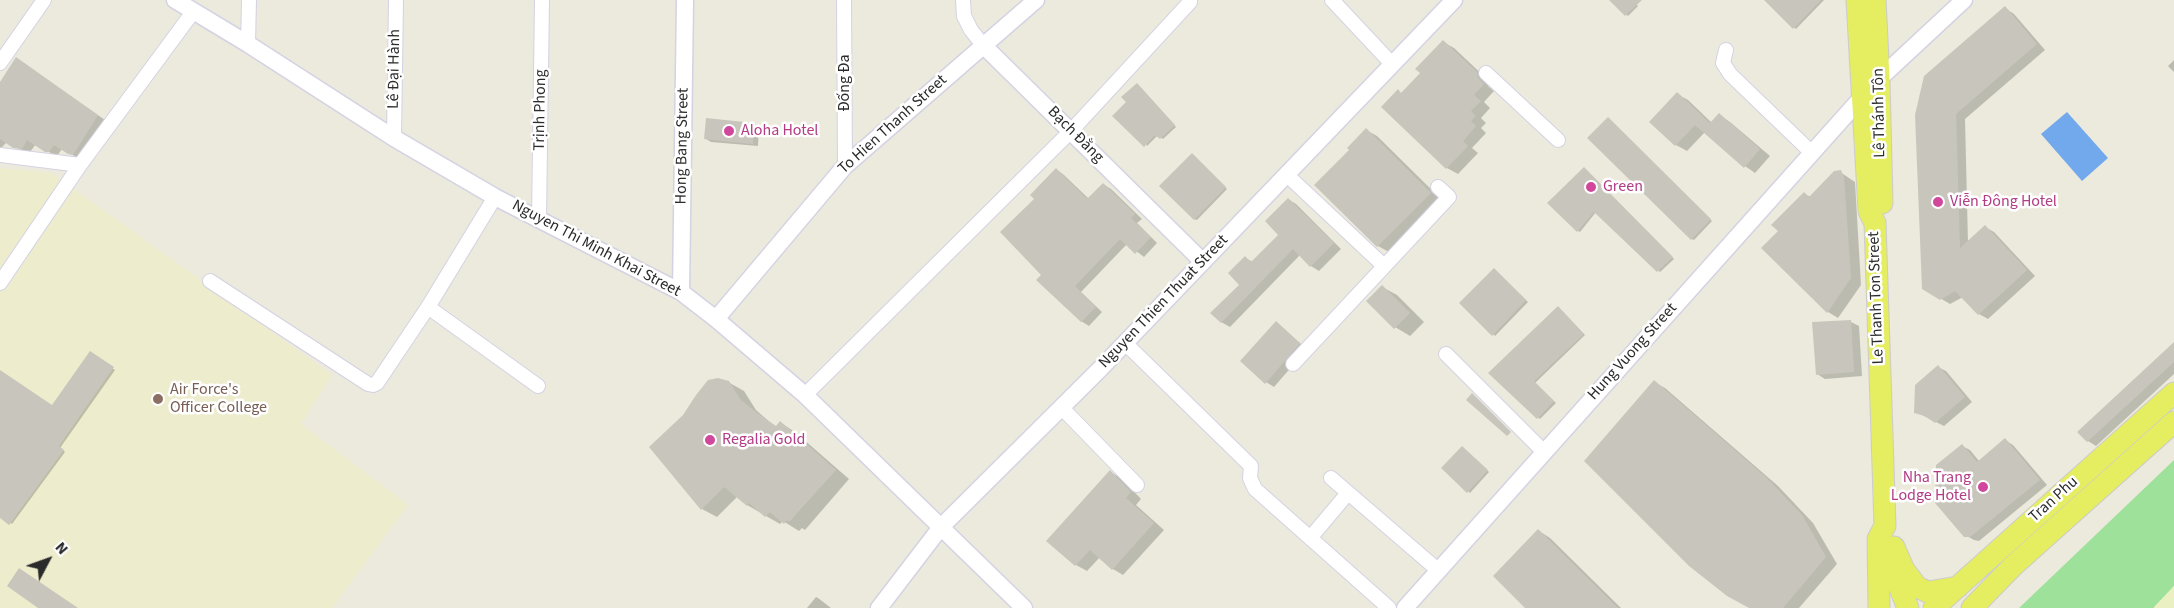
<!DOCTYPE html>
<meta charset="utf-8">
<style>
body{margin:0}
#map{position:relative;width:2174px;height:608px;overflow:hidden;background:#eceadd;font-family:"Source Sans 3",sans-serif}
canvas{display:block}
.north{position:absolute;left:18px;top:530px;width:60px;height:60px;-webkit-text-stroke:4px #fff;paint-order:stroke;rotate:49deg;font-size:16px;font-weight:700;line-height:24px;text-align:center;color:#2b2b2b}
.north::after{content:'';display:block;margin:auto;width:21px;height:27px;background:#2b2b2b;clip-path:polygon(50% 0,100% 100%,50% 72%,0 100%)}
</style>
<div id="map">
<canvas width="2174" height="608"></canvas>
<div class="north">N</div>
</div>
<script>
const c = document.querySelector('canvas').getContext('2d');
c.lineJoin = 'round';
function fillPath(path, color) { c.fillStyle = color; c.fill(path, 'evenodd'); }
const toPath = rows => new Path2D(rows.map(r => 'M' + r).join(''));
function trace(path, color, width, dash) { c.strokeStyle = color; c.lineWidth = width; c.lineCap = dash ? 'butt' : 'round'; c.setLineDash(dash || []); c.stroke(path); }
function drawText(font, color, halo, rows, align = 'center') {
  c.font = font + ' "Source Sans 3",sans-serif'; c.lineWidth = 5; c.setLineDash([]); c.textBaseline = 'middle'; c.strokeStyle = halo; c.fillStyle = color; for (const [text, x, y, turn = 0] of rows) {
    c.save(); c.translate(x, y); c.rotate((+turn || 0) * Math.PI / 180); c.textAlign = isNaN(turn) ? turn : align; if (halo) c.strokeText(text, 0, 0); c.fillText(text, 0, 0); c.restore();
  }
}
const education = toPath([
 [0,168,52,173,332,375,301,424,408,505,332,608,0,608]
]);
const green = toPath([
 [2174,460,2174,586,2154,608,2019,608]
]);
const sand = toPath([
 [2174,586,2174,608,2154,608,2154,607]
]);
const water = toPath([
 [2067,112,2108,158,2082,181,2041,134]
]);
const shadow = toPath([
 [1611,0,1632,0,1638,6,1628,16],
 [1766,0,1824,0,1796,29],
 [2005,8,2014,14,2045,50,1965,119,1968,243,1985,227,1994,232,2035,276,1988,319,1979,314,1963,297,1950,304,1923,288,1917,116],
 [1443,42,1454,48,1488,80,1488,86,1494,91,1484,102,1490,108,1481,118,1486,123,1481,128,1486,133,1472,148,1478,153,1458,174,1447,168,1398,91,1402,94,1422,73],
 [2174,60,2174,72,2168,66],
 [24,64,105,120,78,158,62,149,57,156,54,155,36,144,30,152,23,151,7,142,0,149,0,85],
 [1139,86,1176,127,1163,139,1158,135,1147,146,1128,102],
 [1677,94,1688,100,1712,123,1719,115,1730,122,1770,156,1755,173,1745,166,1705,132,1687,151,1676,145,1651,122],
 [707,120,754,124,759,127,758,146,711,142,706,139],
 [1610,120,1712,221,1694,240,1692,239],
 [1366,130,1377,136,1441,199,1389,252,1378,246,1351,150],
 [1194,156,1227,189,1197,220,1194,219],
 [1057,170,1064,175,1089,199,1103,184,1111,189,1142,219,1137,223,1157,243,1144,257,1127,244,1081,292,1102,312,1089,326,1081,321,1043,275,1037,199],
 [1586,170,1674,259,1660,272,1596,212,1580,232,1578,231],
 [1840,172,1855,182,1861,285,1838,318,1828,312,1780,231,1804,194,1811,197],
 [1288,199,1296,204,1341,249,1319,271,1311,266,1300,255,1230,327,1221,322,1241,285,1245,258,1253,262,1280,235],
 [1496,271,1528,302,1495,336,1493,334],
 [1382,287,1397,295,1424,322,1410,336,1395,327],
 [1560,309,1585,335,1535,383,1556,403,1540,419,1490,373],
 [1851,322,1859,326,1862,376,1825,379,1817,374],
 [1276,323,1307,349,1274,387,1266,382],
 [2174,344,2174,374,2096,446,2088,441,2079,432],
 [90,353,115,370,60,448,65,452,12,524,0,516,0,371,52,407],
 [1938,367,1946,371,1972,402,1944,426,1916,412],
 [728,382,744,391,756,410,772,424,777,427,781,423,795,432,849,479,805,530,802,528,799,531,783,521,780,524,747,505,738,496,717,517,702,509,651,447],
 [1654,382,1665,388,1778,486,1813,523,1837,564,1799,608,1752,608],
 [2005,440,2013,445,2047,485,1979,541,1974,540,1965,535,1962,446,1970,450,1979,461],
 [1464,449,1489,472,1470,493,1443,468],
 [1110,472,1121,478,1141,499,1136,505,1164,530,1123,575,1113,569,1100,557,1087,571,1076,565],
 [1539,531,1550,538,1621,608,1527,608],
 [816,597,818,598,831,608,807,608]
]);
const building = toPath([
 [1609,0,1642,0,1625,16],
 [1764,0,1821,0,1793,29],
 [2005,6,2037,44,1956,114,1960,248,1985,225,2027,270,1978,315,1955,291,1940,300,1922,289,1915,115,1924,76],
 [1443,40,1477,72,1478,78,1484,84,1474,95,1481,101,1471,111,1476,116,1471,121,1476,126,1463,141,1468,146,1446,169,1381,107,1398,89,1401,93,1420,73,1415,69],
 [16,57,98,115,73,155,68,154,54,145,49,152,45,152,27,140,22,149,13,148,0,139,0,82],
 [1137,83,1175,125,1160,139,1155,135,1144,147,1112,116,1126,102,1121,97],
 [1677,92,1710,123,1719,113,1760,149,1744,168,1695,125,1675,146,1649,122],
 [1608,117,1711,219,1691,240,1587,138],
 [706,118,754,123,753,144,704,139],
 [1366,128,1431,193,1377,247,1314,185,1349,150,1347,148],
 [1192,153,1226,187,1194,220,1159,186],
 [1584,167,1673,257,1657,272,1594,212,1577,232,1547,203],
 [1056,168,1087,199,1103,183,1135,214,1131,218,1151,237,1135,254,1120,239,1075,286,1096,307,1081,322,1036,280,1041,275,1000,232,1034,199,1030,195],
 [1841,170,1844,178,1851,278,1827,313,1761,248,1778,231,1771,225,1804,192,1809,197,1834,171],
 [1288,198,1334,243,1310,267,1293,249,1221,323,1210,313,1239,285,1228,273,1245,256,1251,262,1278,235,1265,221],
 [1494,268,1526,300,1492,336,1459,303],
 [1382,285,1410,313,1394,329,1366,301],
 [1558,306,1584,334,1534,381,1554,401,1537,419,1488,373],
 [1851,320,1854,372,1816,375,1812,322],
 [1276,321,1300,343,1265,384,1240,361],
 [2174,342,2174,362,2087,442,2077,432],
 [90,351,114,367,59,446,64,450,9,525,0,518,0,370,52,405],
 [1938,365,1965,397,1935,423,1925,416,1914,413,1915,385],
 [718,378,729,381,741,400,757,413,776,426,780,421,836,470,789,522,787,520,784,524,770,512,765,517,749,503,747,506,724,487,701,510,649,447,683,415,696,395,708,380],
 [1654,380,1767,478,1802,515,1826,557,1783,608,1749,608,1727,596,1689,566,1584,461],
 [1472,393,1511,432,1507,436,1466,400],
 [2005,438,2040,480,1970,537,1964,537,1935,503,1936,465,1962,444,1977,462],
 [1462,446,1488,470,1467,493,1441,468],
 [1110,470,1131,492,1126,498,1154,523,1112,570,1090,550,1075,566,1046,541],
 [1538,529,1618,608,1525,608,1493,576],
 [19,568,78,608,38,608,7,586]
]);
const minor = toPath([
 [844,0,845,166],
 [963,0,964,16,971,30,983,45],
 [1332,0,1392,64],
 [248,44,249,0],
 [1726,50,1723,63,1730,74,1812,153],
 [0,63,44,0],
 [1486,73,1558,140],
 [394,138,396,0],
 [0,155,80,165],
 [1287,175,1384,266],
 [539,220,542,0],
 [210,281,368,384,373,385,377,383,428,307,495,197],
 [0,283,80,165,193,12],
 [428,307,538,386],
 [1125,343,1251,466,1250,478,1255,489,1389,608],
 [1446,354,1544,452],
 [1293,364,1449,197,1438,187],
 [805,395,1071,131,1190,2],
 [1061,407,1137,485],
 [1331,478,1439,571],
 [1311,537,1348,493]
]);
const tertiary = toPath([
 [175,0,248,44,394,138,495,197,681,292,716,319,805,395,1024,608],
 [983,45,1203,262],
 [1879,79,1964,0],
 [681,292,685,0],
 [716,319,845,166,1036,0],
 [879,608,941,527,1101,368,1454,0],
 [1405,608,1862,97]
]);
const primary = toPath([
 [1857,0,1869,211,1875,223,1885,526,1878,539,1879,608],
 [1875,0,1879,79,1882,203],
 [1894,547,1904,570,1917,587,1928,592,1958,587],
 [1895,563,1899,586,1908,608],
 [1934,608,2174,393],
 [1972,608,2013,566,2174,422]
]);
const markers = [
 [729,131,6,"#d1479c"],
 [1591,187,6,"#d1479c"],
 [1938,202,6,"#d1479c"],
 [158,399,6,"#8d6e63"],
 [710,440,6,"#d1479c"],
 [1983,487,6,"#d1479c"]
];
const streetNames = [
 ["Lê Đại Hành",395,69,-89],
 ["Đống Đa",845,83,-90],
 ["Trịnh Phong",541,110,-89],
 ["Lê Thánh Tôn",1880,113,-91],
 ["To Hien Thanh Street",893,125,-42],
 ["Bạch Đằng",1075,135,45],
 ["Hong Bang Street",683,146,-89],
 ["Nguyen Thi Minh Khai Street",596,249,28],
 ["Le Thanh Ton Street",1877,298,-92],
 ["Nguyen Thien Thuat Street",1164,302,-46],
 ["Hung Vuong Street",1633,352,-48],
 ["Tran Phu",2054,500,-42]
];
const hotelNames = [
 ["Aloha Hotel",741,131],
 ["Green",1603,187],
 ["Viễn Đông Hotel",1950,202],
 ["Regalia Gold",722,440],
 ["Nha Trang",1971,478,"right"],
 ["Lodge Hotel",1971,496,"right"]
];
const educationNames = [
 ["Air Force's",170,390],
 ["Officer College",170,408]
];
fillPath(education, '#edeccd');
fillPath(green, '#9ee19b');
fillPath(sand, '#eaf0c1');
fillPath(water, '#72a8ec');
fillPath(shadow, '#0003');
fillPath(building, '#c8c6bc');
trace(minor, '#d4d2e3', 16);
trace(tertiary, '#d4d2e3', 19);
trace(primary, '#ccc', 23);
trace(minor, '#fff', 14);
trace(tertiary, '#fff', 16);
trace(primary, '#e5ed61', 21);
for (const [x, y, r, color] of markers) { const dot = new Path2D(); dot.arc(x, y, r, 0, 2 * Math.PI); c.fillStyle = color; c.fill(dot); trace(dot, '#fff', 2); }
drawText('16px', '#2b2b2b', '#fff', streetNames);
drawText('16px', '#b23c85', '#fff', hotelNames, 'left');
drawText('16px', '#785e54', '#fff', educationNames, 'left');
</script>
